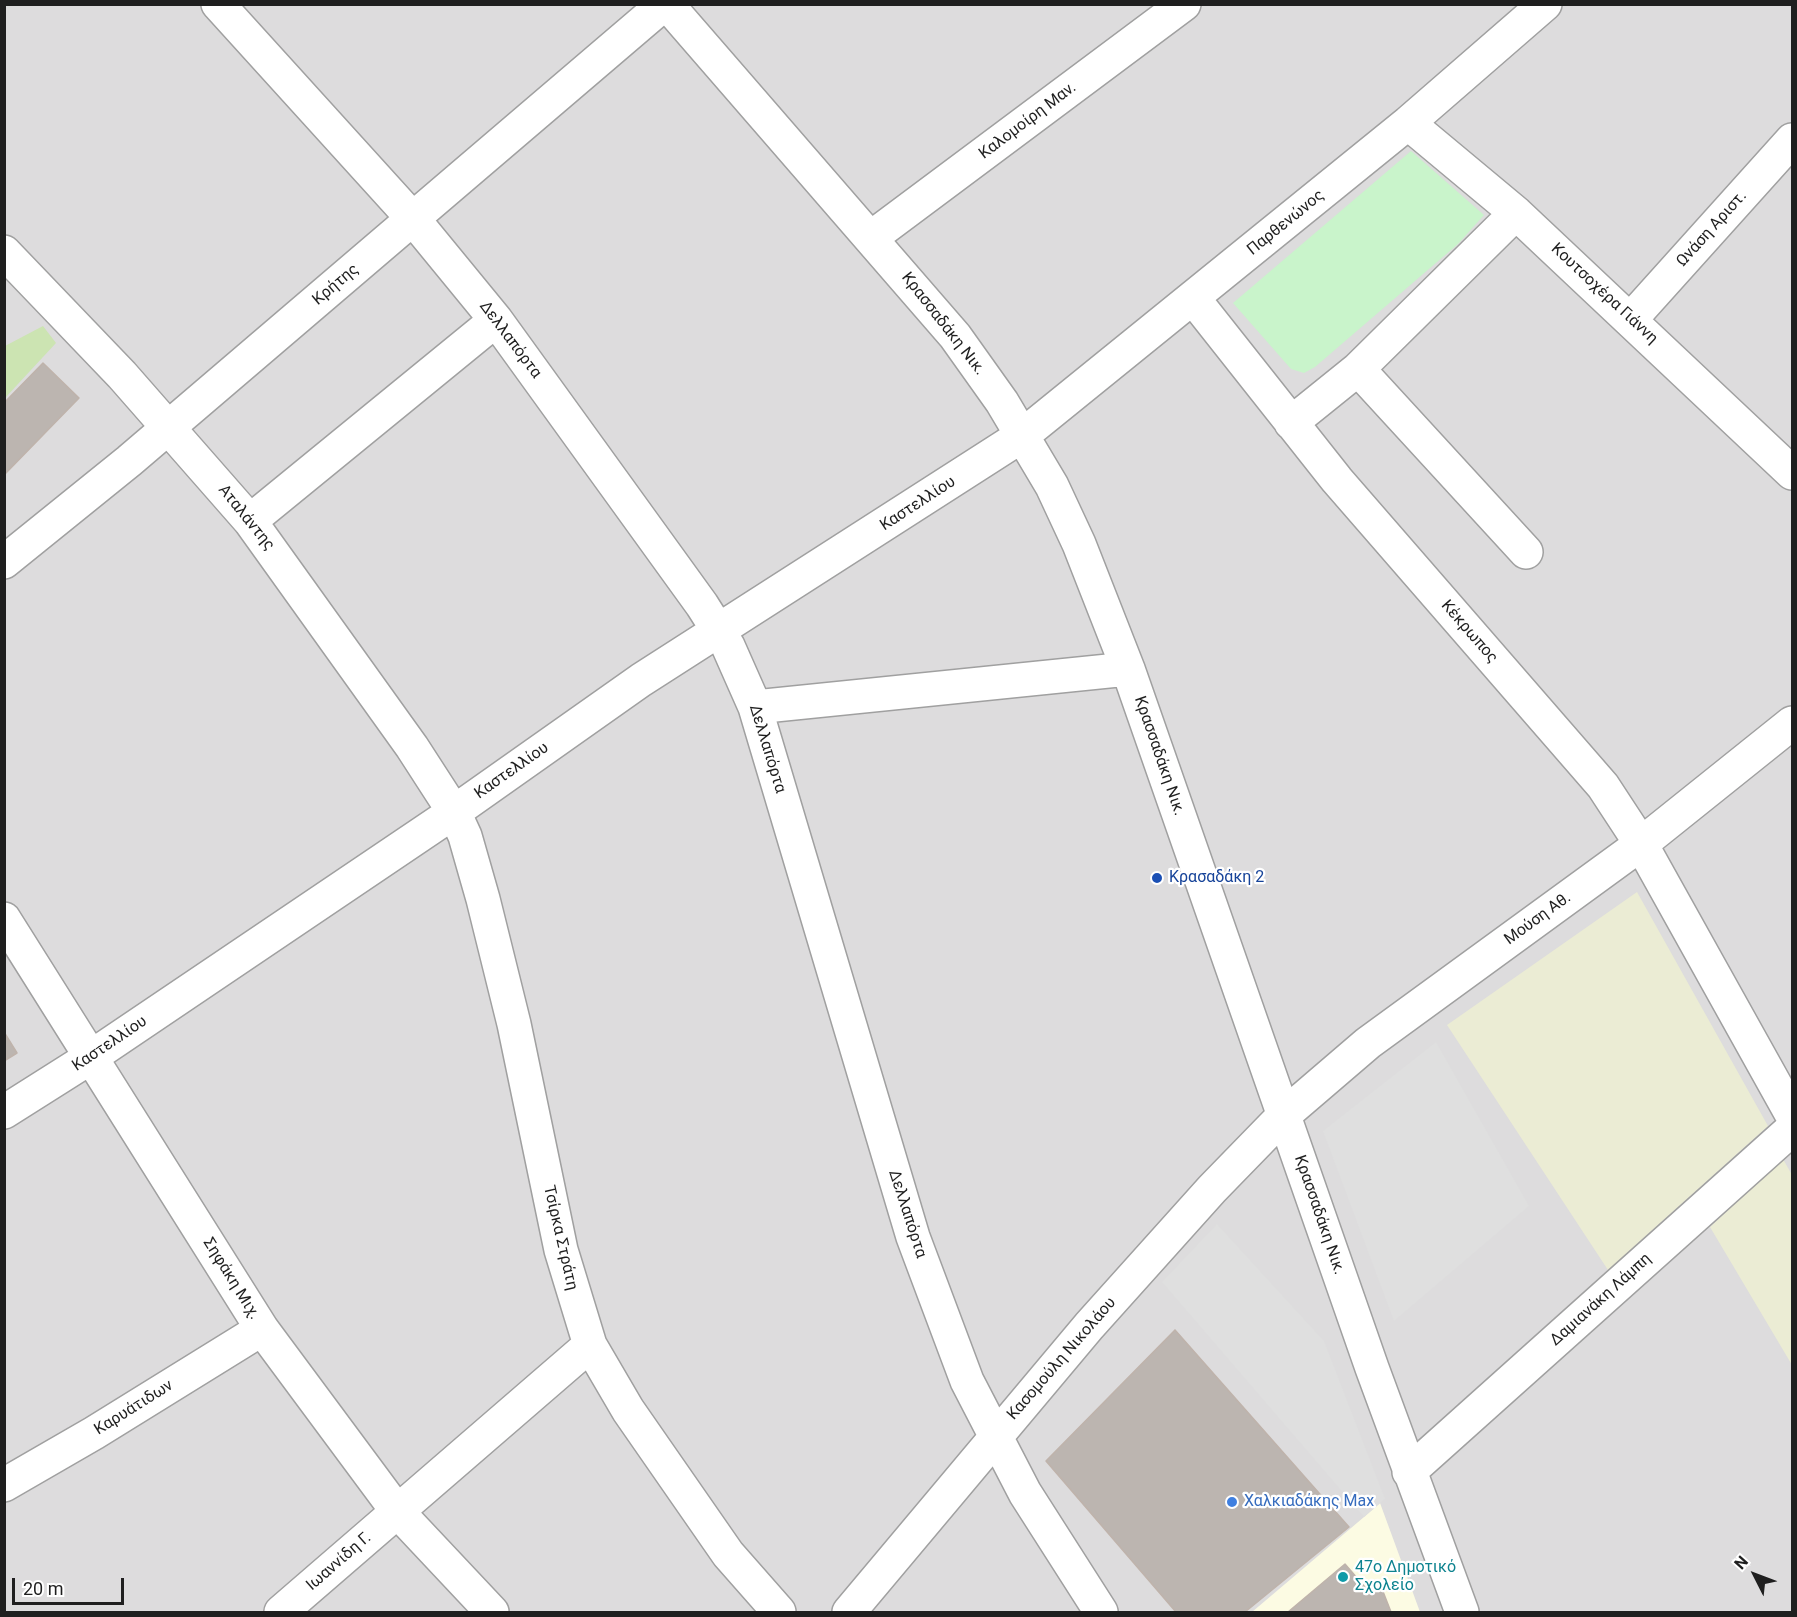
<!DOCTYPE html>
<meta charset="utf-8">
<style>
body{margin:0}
#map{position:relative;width:1797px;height:1617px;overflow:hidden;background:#efece7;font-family:Roboto,sans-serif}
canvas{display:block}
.frame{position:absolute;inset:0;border:6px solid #1f1f1f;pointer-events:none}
.north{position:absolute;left:1725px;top:1545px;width:60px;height:60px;-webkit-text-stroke:4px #fff;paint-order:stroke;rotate:312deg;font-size:16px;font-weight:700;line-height:24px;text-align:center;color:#1f1f1f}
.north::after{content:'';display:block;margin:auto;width:21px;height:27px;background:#1f1f1f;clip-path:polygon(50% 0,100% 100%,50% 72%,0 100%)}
.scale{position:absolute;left:12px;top:1578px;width:112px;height:27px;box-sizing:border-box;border:3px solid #1f1f1f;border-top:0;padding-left:8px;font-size:18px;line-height:21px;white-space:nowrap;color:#1f1f1f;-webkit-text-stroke:4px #fff;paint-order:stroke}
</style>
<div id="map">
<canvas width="1797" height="1617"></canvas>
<div class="frame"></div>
<div class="north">N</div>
<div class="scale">20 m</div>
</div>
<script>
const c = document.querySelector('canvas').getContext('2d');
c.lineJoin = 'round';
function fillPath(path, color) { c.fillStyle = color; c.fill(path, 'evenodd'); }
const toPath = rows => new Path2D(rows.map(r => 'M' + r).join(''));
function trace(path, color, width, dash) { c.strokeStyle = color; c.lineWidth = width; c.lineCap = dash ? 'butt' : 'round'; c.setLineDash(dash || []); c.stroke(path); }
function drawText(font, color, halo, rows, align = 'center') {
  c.font = font + ' Roboto,sans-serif'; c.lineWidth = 4.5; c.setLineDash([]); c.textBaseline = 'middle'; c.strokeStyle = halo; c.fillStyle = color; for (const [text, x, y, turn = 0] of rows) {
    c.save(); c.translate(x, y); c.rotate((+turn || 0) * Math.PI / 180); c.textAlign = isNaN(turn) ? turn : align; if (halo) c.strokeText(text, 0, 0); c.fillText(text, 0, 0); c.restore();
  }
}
const residential = toPath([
 [5,5,1792,5,1792,1612,5,1612]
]);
const education = toPath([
 [1380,1503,1420,1612,1252,1612,1364,1517]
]);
const farmland = toPath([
 [1637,892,1768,1126,1608,1270,1447,1025],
 [1783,1159,1792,1175,1792,1365,1710,1227]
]);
const grass = toPath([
 [43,326,56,343,5,398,5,346]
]);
const park = toPath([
 [1411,151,1484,215,1458,244,1315,367,1304,373,1291,369,1233,303]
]);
const parking = toPath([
 [1436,1042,1529,1206,1394,1321,1323,1131],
 [1217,1224,1324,1341,1385,1499,1364,1517,1162,1282]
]);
const building = toPath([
 [43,363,79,398,5,474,4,403,43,363],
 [4,1032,17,1053,4,1061,4,1032],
 [1175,1330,1349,1527,1245,1612,1176,1612,1046,1461,1175,1330],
 [1345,1564,1370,1593,1382,1589,1391,1612,1288,1612,1345,1564]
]);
const minor = toPath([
 [218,4,414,220,496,320,702,605,728,646,755,707,913,1237,967,1381,1025,1493,1101,1612],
 [667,4,955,336,1002,402,1052,486,1079,544,1128,669,1372,1368,1462,1612],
 [1408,123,1516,213,1792,473],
 [872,237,1184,4],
 [4,252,122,375,250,521,412,747,454,812,465,836,483,899,514,1024,561,1250,590,1345,628,1410,728,1554,779,1612],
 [1193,298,1337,480,1603,786,1641,844,1792,1115],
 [1631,319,1792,140],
 [1358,369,1526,552],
 [1291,423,1358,369,1516,213],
 [250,521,496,320],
 [4,562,129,461,664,4],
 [755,707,1128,669],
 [4,919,262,1329,397,1511,492,1612],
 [4,1112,91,1057,454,812,641,680,1023,435,1408,123,1545,4],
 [1409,1472,1792,1129],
 [4,1485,94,1433,262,1329],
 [281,1612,590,1345],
 [849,1612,1089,1326,1212,1189,1284,1115,1368,1043,1641,844,1792,723]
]);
const markers = [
 [1157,878,6,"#1a4fb4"],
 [1232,1502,6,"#3f7fe0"],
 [1343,1577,6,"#0f9aa8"]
];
const streetNames = [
 ["Καλομοίρη Μαν.",1028,121,-37],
 ["Παρθενώνος",1286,223,-39],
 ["Ωνάση Αριστ.",1712,229,-48],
 ["Κρήτης",336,285,-40],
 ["Κουτσοχέρα Γιάννη",1604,294,43],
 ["Κρασσαδάκη Νικ.",943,324,52],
 ["Δελλαπόρτα",510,340,53],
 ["Καστελλίου",918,504,-33],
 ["Αταλάντης",246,518,51],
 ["Κέκρωπος",1469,632,49],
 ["Δελλαπόρτα",767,749,73],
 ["Κρασσαδάκη Νικ.",1159,756,71],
 ["Καστελλίου",512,771,-35],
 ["Μούση Αθ.",1538,919,-36],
 ["Καστελλίου",110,1044,-34],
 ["Δελλαπόρτα",907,1214,72],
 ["Κρασσαδάκη Νικ.",1319,1215,71],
 ["Τσίρκα Στράτη",560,1238,77],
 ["Σηφάκη Μιχ.",231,1279,58],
 ["Δαμιανάκη Λάμπη",1601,1300,-42],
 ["Κασομούλη Νικολάου",1062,1359,-49],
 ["Καρυάτιδων",134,1408,-32],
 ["Ιωαννίδη Γ.",339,1562,-41]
];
const transitNames = [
 ["Κρασαδάκη 2",1169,878]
];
const shopNames = [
 ["Χαλκιαδάκης Max",1244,1502]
];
const cultureNames = [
 ["47ο Δημοτικό",1355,1568],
 ["Σχολείο",1355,1586]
];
fillPath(residential, '#dddcdd');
fillPath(education, '#fcfbe3');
fillPath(farmland, '#ebecd4');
fillPath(grass, '#cce4b2');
fillPath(park, '#c9f4cb');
fillPath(parking, '#dfdfdf');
fillPath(building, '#bcb5b0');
trace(building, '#bfb3ab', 1.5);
trace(minor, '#a0a0a0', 36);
trace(minor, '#fff', 33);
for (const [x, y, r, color] of markers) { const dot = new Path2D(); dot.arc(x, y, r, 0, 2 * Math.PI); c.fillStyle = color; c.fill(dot); trace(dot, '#fff', 2); }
drawText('16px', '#1f1f1f', '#fff', streetNames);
drawText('16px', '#164399', '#fff', transitNames, 'left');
drawText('16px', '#366cbe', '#fff', shopNames, 'left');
drawText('16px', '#0d838f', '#fff', cultureNames, 'left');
</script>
